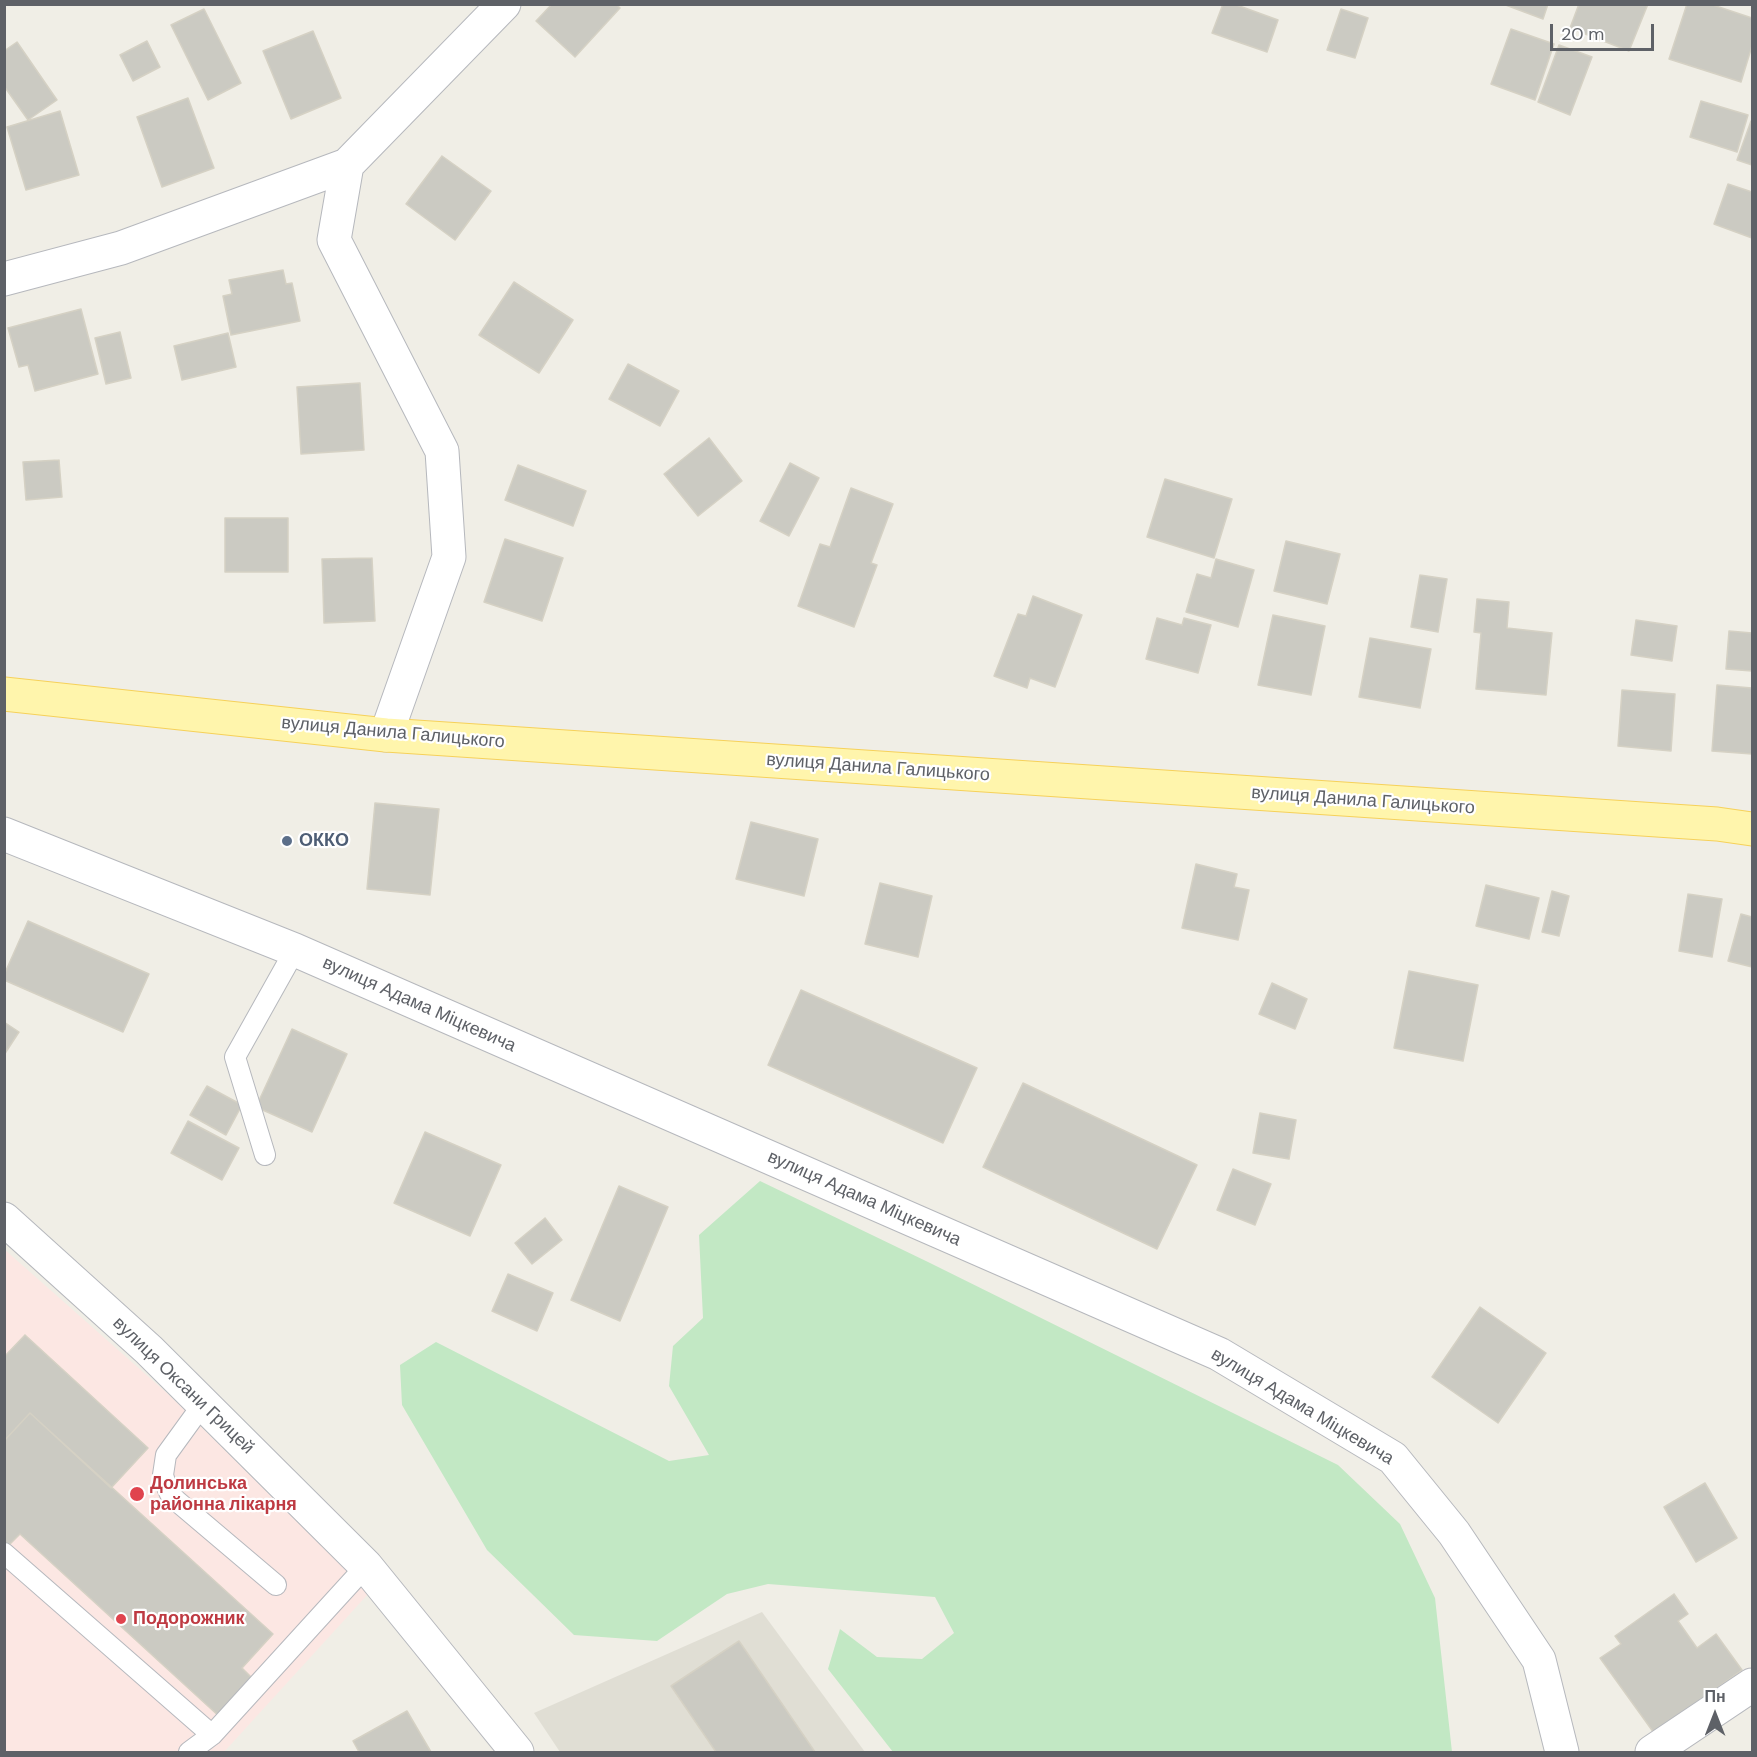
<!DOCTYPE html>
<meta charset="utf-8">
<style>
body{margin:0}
#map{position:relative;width:1757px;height:1757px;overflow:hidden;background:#f0eee6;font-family:"DM Sans",sans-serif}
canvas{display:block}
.frame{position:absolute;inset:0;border:6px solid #5e6167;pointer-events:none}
.north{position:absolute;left:1685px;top:1685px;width:60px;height:60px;-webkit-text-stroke:4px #fff;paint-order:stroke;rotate:0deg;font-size:16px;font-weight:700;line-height:24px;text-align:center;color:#5e6167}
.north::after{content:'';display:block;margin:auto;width:21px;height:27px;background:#5e6167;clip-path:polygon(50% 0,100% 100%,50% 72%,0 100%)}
.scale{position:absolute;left:1550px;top:24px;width:104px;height:27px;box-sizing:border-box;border:3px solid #5e6167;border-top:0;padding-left:8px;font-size:18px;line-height:21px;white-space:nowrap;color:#5e6167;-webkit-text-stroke:4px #fff;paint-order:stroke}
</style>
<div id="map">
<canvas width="1757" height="1757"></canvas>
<div class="frame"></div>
<div class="north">Пн</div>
<div class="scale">20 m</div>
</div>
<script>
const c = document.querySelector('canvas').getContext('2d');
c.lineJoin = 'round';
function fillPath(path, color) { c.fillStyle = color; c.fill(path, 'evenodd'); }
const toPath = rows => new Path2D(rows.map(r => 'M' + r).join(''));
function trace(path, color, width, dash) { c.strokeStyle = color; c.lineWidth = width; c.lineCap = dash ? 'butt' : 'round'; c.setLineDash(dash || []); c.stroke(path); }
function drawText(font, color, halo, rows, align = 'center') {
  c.font = font + ' "DM Sans",sans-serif'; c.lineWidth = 4.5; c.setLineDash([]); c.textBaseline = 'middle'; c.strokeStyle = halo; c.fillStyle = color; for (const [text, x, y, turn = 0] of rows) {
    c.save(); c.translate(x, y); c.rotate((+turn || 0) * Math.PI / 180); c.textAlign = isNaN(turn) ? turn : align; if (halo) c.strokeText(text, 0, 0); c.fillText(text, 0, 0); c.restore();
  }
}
const education = toPath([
 [762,1612,865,1752,560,1752,534,1713]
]);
const medical = toPath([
 [4,1249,169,1395,369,1593,224,1752,5,1752]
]);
const green = toPath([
 [760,1181,928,1262,1338,1465,1400,1524,1435,1598,1452,1752,893,1752,828,1669,840,1629,877,1657,922,1659,954,1633,935,1597,768,1584,727,1594,657,1641,574,1635,487,1550,402,1405,400,1365,436,1342,669,1461,709,1455,669,1386,673,1346,703,1318,699,1235]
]);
const building = toPath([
 [552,4,616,4,620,8,575,57,536,21,552,4],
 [1223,4,1234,4,1278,20,1267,52,1212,33,1223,4],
 [1503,4,1548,4,1543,19,1503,4],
 [1579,4,1648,4,1629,51,1570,28,1579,4],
 [1687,4,1710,4,1752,18,1752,46,1741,82,1669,59,1687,4],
 [204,9,241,83,208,100,171,25,204,9],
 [1341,9,1368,18,1355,58,1327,50,1341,9],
 [1511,29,1554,44,1535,100,1491,84,1511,29],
 [313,31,341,98,291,119,263,51,313,31],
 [147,41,160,67,133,81,120,55,147,41],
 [17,42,57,100,28,120,4,86,4,51,17,42],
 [1559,45,1592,57,1570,115,1538,102,1559,45],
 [188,98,214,168,162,187,137,117,188,98],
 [1701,101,1748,115,1737,152,1690,137,1701,101],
 [60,111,79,175,26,190,7,127,60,111],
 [1751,121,1752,121,1752,165,1737,160,1751,121],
 [442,156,491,191,455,240,406,204,442,156],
 [1728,184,1752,192,1752,238,1714,224,1728,184],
 [283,270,286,284,292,283,300,321,231,335,223,296,232,294,229,280,283,270],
 [514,282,573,320,539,373,479,335,514,282],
 [81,309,98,374,35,391,28,365,19,367,8,328,81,309],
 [120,332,131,378,106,384,95,338,120,332],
 [228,333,236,367,182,380,174,346,228,333],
 [628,364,679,391,660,426,609,399,628,364],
 [360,383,364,450,301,454,297,387,360,383],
 [709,438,742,481,698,516,664,474,709,438],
 [59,460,62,497,26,500,23,462,59,460],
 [790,463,819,478,789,536,760,521,790,463],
 [518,465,586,491,573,526,505,500,518,465],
 [1165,479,1232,499,1214,558,1147,537,1165,479],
 [851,488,893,504,871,563,877,565,854,627,798,606,820,544,830,547,851,488],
 [225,518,288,518,288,572,225,572,225,518],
 [505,539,563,558,542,621,484,602,505,539],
 [1286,541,1340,554,1327,604,1274,591,1286,541],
 [372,558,375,621,324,623,322,559,372,558],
 [1216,559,1254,570,1238,627,1186,612,1197,574,1211,578,1216,559],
 [1420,575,1447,579,1438,632,1411,627,1420,575],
 [1033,596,1082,615,1055,687,1030,678,1027,688,994,676,1018,614,1026,616,1033,596],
 [1477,599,1509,602,1507,628,1552,633,1546,695,1476,689,1481,633,1474,632,1477,599],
 [1273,615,1325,626,1311,695,1258,685,1273,615],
 [1157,618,1182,625,1184,618,1211,625,1198,673,1146,659,1157,618],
 [1636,620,1677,626,1672,661,1631,655,1636,620],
 [1729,631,1752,633,1752,671,1726,669,1729,631],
 [1370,638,1431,649,1420,708,1359,697,1370,638],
 [1717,685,1752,688,1752,754,1712,751,1717,685],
 [1622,690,1675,694,1671,751,1618,746,1622,690],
 [375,803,439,809,430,895,367,889,375,803],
 [751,822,818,839,804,896,736,879,751,822],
 [1196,864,1237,874,1234,887,1249,890,1238,940,1182,928,1196,864],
 [880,883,932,896,918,957,865,944,880,883],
 [1486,885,1539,898,1529,939,1476,926,1486,885],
 [1552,891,1569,896,1559,936,1542,932,1552,891],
 [1688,894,1722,899,1712,957,1679,951,1688,894],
 [1741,914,1752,917,1752,967,1728,961,1741,914],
 [28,921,149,974,123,1032,4,980,4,975,28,921],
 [1409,971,1478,985,1463,1061,1394,1048,1409,971],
 [1272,983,1307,999,1295,1029,1259,1014,1272,983],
 [801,990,977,1068,943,1143,768,1065,801,990],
 [4,1022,19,1032,4,1055,4,1022],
 [292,1029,347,1054,312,1132,256,1107,292,1029],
 [1023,1083,1197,1165,1157,1249,983,1167,1023,1083],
 [207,1086,242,1105,226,1135,190,1115,207,1086],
 [1260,1113,1296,1120,1289,1159,1253,1153,1260,1113],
 [188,1121,239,1148,222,1180,171,1153,188,1121],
 [425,1132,501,1165,470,1236,394,1203,425,1132],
 [1233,1169,1271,1184,1255,1225,1217,1210,1233,1169],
 [619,1186,668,1207,620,1321,571,1300,619,1186],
 [545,1218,562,1240,532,1264,515,1243,545,1218],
 [508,1274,553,1293,537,1331,492,1311,508,1274],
 [1480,1307,1546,1353,1498,1423,1432,1377,1480,1307],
 [25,1335,148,1448,111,1488,30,1413,4,1441,4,1357,25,1335],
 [30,1413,273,1634,242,1668,255,1681,221,1718,20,1534,4,1550,4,1441,30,1413],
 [1705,1483,1737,1538,1696,1562,1664,1507,1705,1483],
 [1674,1594,1688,1614,1678,1621,1697,1648,1716,1634,1742,1670,1654,1733,1600,1658,1621,1644,1615,1636,1674,1594],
 [739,1641,815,1752,716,1752,671,1686,739,1641],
 [407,1711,431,1752,359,1752,353,1741,407,1711]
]);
const service = toPath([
 [265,1155,235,1057,295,950],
 [203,1404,166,1455,163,1475,166,1485,170,1494,178,1502,276,1585],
 [4,1553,212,1735],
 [189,1752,212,1735,366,1566]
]);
const minor = toPath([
 [4,279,121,248,347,165],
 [386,735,449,557,442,451,334,240,347,165,504,4],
 [4,1219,149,1350,366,1566,517,1752],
 [1652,1752,1752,1685]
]);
const tertiary = toPath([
 [4,834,295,950,1219,1354,1393,1458,1454,1533,1539,1660,1562,1752]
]);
const primary = toPath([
 [4,694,386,735,1717,824,1752,829]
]);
const markers = [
 [287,841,6,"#5c6f8a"],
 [137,1494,8,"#e0444e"],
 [121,1619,6,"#e0444e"]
];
const streetNames = [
 ["вулиця Данила Галицького",393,733,5],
 ["вулиця Данила Галицького",878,768,4],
 ["вулиця Данила Галицького",1363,801,4],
 ["вулиця Адама Міцкевича",419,1005,24],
 ["вулиця Адама Міцкевича",864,1199,24],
 ["вулиця Оксани Грицей",183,1386,44],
 ["вулиця Адама Міцкевича",1302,1407,31]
];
const serviceNames = [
 ["ОККО",299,841]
];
const healthNames = [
 ["Долинська",150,1484],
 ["районна лікарня",150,1505],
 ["Подорожник",133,1619]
];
fillPath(education, '#e0ded4');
fillPath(medical, '#fce7e3');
fillPath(green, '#c2e8c4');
fillPath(building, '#cbcac2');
trace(building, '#d5d1c4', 1.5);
trace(service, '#b6b8bd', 22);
trace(minor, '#b6b8bd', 35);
trace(tertiary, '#b6b8bd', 35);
trace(primary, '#f6d15a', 35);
trace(service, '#fff', 20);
trace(minor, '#fff', 33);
trace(tertiary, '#fff', 33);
trace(primary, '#fff5ac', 33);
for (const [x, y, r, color] of markers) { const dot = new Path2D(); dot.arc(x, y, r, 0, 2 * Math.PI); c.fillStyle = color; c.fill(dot); trace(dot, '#fff', 2); }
drawText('18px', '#5e6167', '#fff', streetNames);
drawText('bold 18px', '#4e5e75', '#fff', serviceNames, 'left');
drawText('bold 18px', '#be3a42', '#fff', healthNames, 'left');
</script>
